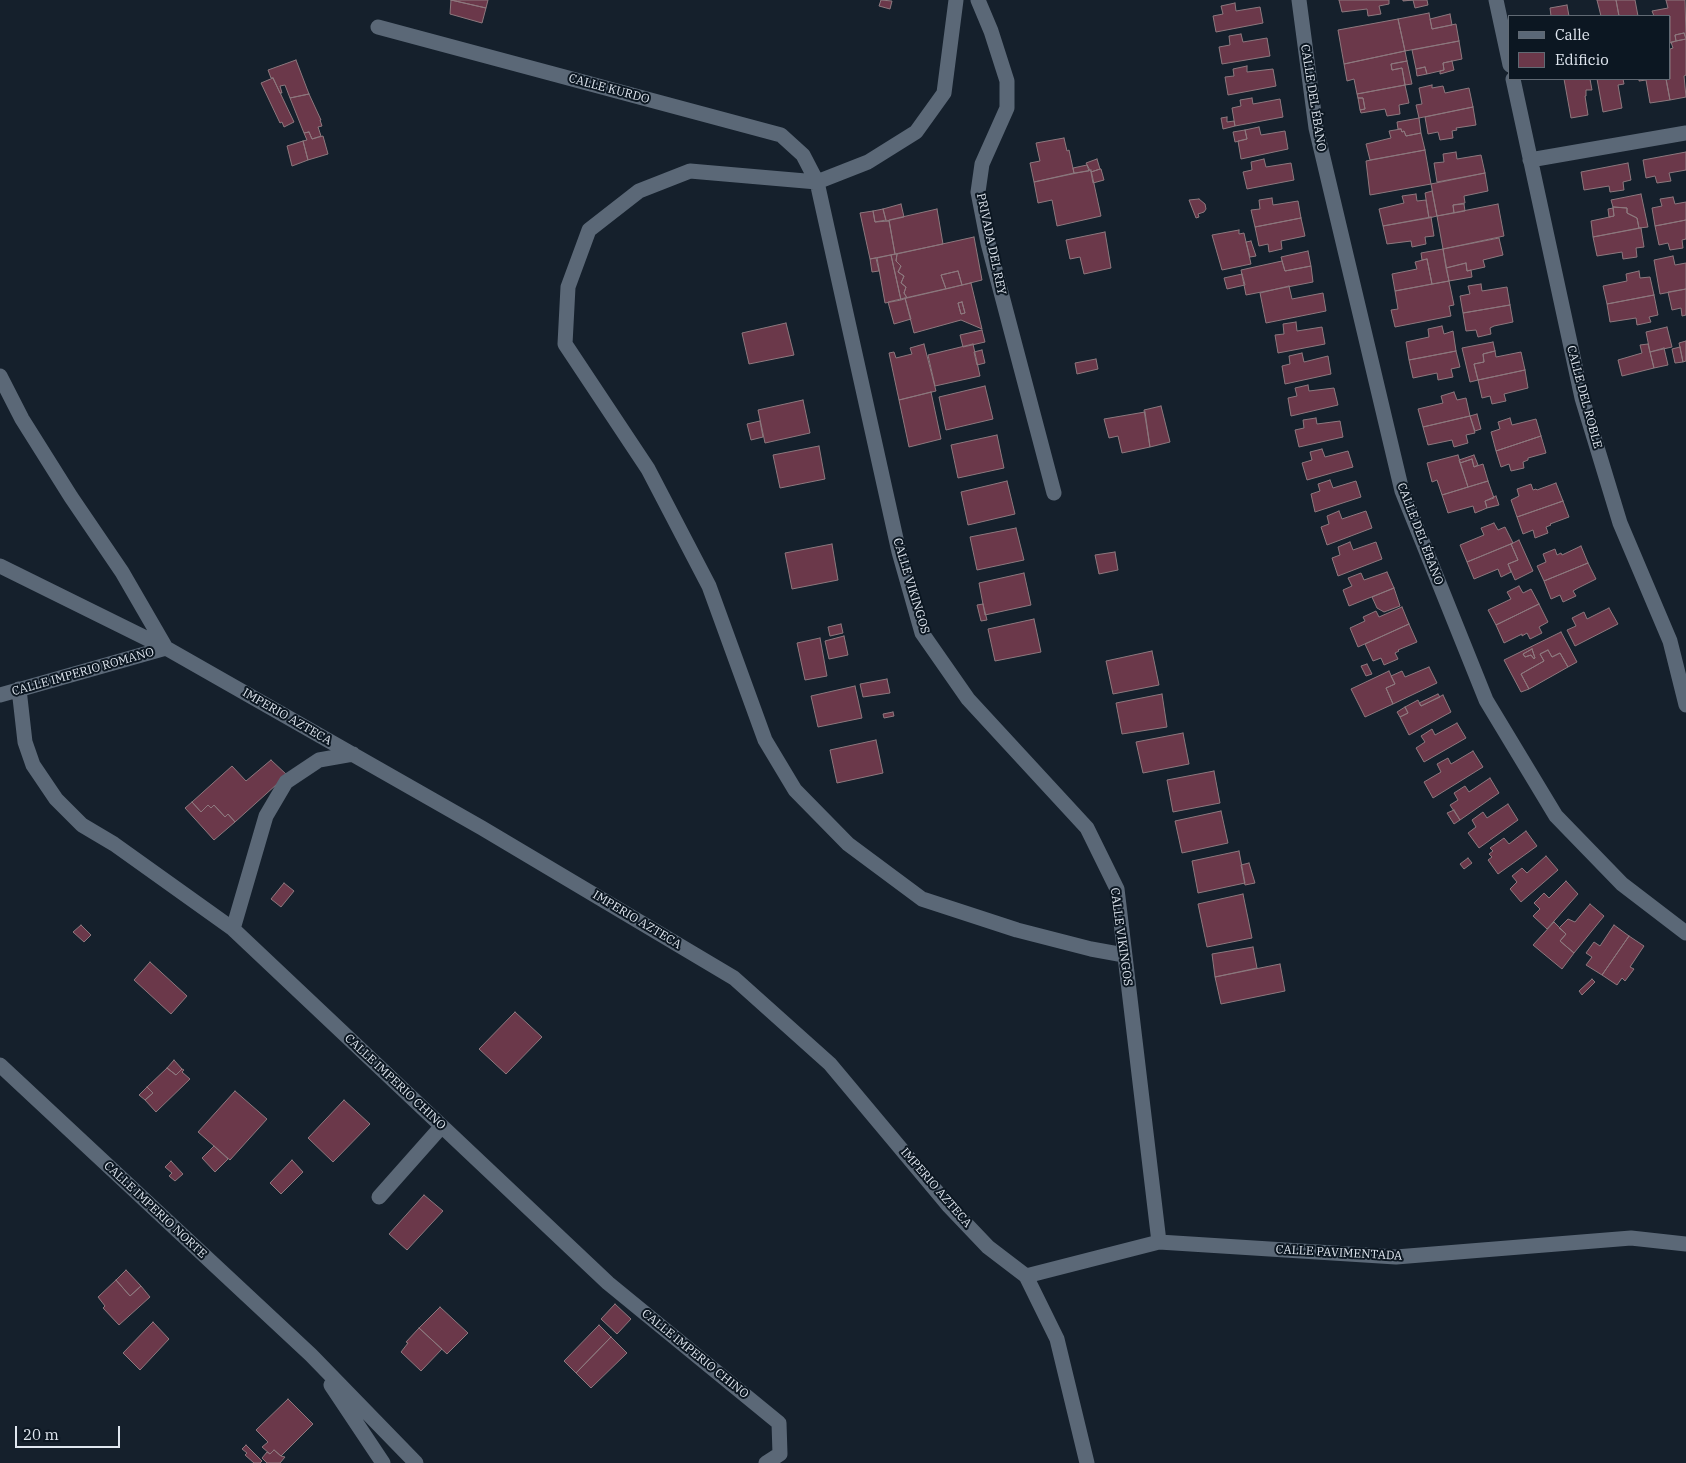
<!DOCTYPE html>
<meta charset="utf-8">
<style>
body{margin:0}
#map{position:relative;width:1686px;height:1463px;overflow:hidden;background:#15202c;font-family:"IBM Plex Serif",serif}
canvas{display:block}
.legend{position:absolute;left:1508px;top:15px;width:162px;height:65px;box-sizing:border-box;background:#0c1722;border:1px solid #616a74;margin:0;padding:6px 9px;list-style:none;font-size:15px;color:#e0e7f0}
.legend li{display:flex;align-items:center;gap:10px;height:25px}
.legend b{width:25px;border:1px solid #616a74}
.scale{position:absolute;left:15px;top:1426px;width:105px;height:22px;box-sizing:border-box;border:2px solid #e0e7f0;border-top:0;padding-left:6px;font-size:15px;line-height:18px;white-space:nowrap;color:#e0e7f0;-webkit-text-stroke:4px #0c1722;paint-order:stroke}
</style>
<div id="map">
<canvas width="1686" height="1463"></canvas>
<ul class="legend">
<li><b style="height:6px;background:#5b6877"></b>Calle</li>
<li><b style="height:14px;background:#6b384a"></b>Edificio</li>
</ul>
<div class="scale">20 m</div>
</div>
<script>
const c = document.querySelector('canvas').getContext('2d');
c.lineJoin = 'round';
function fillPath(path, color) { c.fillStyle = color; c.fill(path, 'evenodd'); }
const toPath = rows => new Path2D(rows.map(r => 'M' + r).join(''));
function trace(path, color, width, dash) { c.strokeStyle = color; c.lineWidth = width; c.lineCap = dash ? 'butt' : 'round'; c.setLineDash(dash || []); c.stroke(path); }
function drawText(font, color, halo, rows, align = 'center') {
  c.font = font + ' "IBM Plex Serif",serif'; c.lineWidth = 4; c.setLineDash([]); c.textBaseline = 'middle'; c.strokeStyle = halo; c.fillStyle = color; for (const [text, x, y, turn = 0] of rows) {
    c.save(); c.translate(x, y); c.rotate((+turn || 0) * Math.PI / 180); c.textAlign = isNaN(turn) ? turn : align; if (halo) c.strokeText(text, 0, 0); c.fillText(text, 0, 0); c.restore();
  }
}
const building = toPath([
 [451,0,488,0,486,8,451,0],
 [451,0,486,8,482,23,450,14,451,0],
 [881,0,892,1,890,9,879,6,881,0],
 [1339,0,1389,0,1389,4,1379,6,1381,14,1368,16,1367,9,1342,12,1339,0],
 [1403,0,1427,0,1428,5,1415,8,1413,0,1403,1,1403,0],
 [1597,0,1616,0,1619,16,1601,16,1597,0],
 [1616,0,1635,0,1638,16,1619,16,1616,0],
 [1666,0,1685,0,1686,38,1684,33,1675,35,1676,41,1670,43,1670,16,1654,16,1652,11,1668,8,1666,0],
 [1235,3,1236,11,1260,7,1263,23,1216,32,1213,16,1223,14,1221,6,1235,3],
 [1567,5,1569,16,1551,16,1550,8,1567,5],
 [1429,13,1432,29,1456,24,1459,41,1405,51,1398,19,1429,13],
 [1450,14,1452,25,1432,29,1430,19,1450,14],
 [1398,19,1405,51,1344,64,1338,30,1398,19],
 [1684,33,1686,39,1676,41,1675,35,1684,33],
 [1241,34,1243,42,1267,38,1270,56,1222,64,1219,47,1230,45,1229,36,1241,34],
 [1686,39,1686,75,1684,76,1686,97,1670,100,1666,79,1670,79,1670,49,1673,48,1671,42,1686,39],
 [1459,41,1462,59,1443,63,1444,70,1440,71,1427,74,1425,67,1416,69,1412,50,1459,41],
 [1405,51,1407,61,1391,64,1392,70,1402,68,1405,85,1357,94,1354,79,1347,81,1344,64,1405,51],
 [296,60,309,94,290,98,285,85,280,86,282,93,280,93,273,78,271,78,268,70,296,60],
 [1407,61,1412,84,1405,85,1402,68,1392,70,1391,64,1407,61],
 [1452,61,1454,70,1440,74,1440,71,1444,70,1443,63,1452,61],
 [1247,66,1247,72,1273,69,1276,86,1228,95,1225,77,1234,76,1233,69,1247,66],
 [1425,67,1427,74,1417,76,1416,69,1425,67],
 [273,78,294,122,284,127,282,122,280,123,261,83,273,78],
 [1564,79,1590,79,1592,90,1586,90,1586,96,1585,96,1588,115,1571,118,1564,79],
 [1597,79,1623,79,1624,84,1618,85,1622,108,1603,112,1597,79],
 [1639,79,1666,79,1670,100,1650,103,1646,80,1639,81,1639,79],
 [1405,85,1409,103,1399,105,1400,114,1387,116,1385,109,1361,113,1360,110,1365,109,1363,98,1358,98,1357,94,1405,85],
 [1432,85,1432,88,1443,86,1445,93,1469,88,1473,107,1419,118,1416,105,1422,104,1419,88,1432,85],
 [309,94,321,120,320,120,322,126,318,127,321,136,312,139,309,132,304,133,290,98,309,94],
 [1252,98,1253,104,1280,99,1283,117,1235,126,1232,108,1241,106,1240,100,1252,98],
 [1358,98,1363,98,1365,109,1360,110,1358,98],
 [1473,107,1476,125,1456,128,1457,130,1452,131,1453,138,1440,140,1438,132,1428,134,1425,117,1473,107],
 [1227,117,1227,122,1234,121,1235,126,1223,129,1221,118,1227,117],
 [1419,118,1421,133,1406,136,1404,131,1402,132,1401,129,1398,129,1397,122,1419,118],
 [1259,127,1261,135,1285,131,1288,149,1241,159,1238,141,1247,139,1245,130,1259,127],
 [1401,129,1402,132,1404,131,1406,136,1421,133,1425,150,1370,160,1366,144,1391,138,1389,131,1401,129],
 [1245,130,1247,139,1235,142,1233,132,1245,130],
 [309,132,312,139,323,136,328,154,308,160,303,141,307,140,304,133,309,132],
 [1064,138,1067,151,1069,150,1074,173,1034,182,1030,163,1040,161,1036,143,1064,138],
 [303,141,308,160,292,166,287,146,303,141],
 [1425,150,1431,184,1370,195,1366,161,1425,150],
 [1456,152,1457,159,1481,155,1485,173,1437,182,1434,163,1444,162,1443,154,1456,152],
 [1686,152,1686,170,1669,173,1671,181,1657,183,1655,176,1646,178,1643,160,1686,152],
 [1097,159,1100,169,1091,172,1086,163,1097,159],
 [1264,159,1266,167,1291,163,1294,180,1247,189,1243,172,1252,170,1251,162,1264,159],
 [1628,163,1631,180,1623,182,1624,190,1610,192,1609,186,1584,190,1581,172,1628,163],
 [1087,165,1089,171,1074,173,1073,168,1087,165],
 [1100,169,1101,169,1104,180,1093,183,1091,172,1100,169],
 [1091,170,1101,216,1057,226,1052,200,1038,203,1034,182,1091,170],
 [1485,173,1488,191,1464,196,1465,203,1453,205,1454,213,1437,216,1431,184,1485,173],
 [1432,191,1437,216,1429,218,1425,193,1432,191],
 [1416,194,1417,201,1426,200,1429,218,1383,226,1379,209,1404,203,1402,196,1416,194],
 [1641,194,1648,227,1639,228,1637,218,1627,213,1627,208,1613,207,1611,200,1641,194],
 [1673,197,1675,204,1686,202,1686,220,1655,226,1652,208,1662,206,1660,199,1673,197],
 [1272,198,1273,205,1298,201,1301,218,1255,227,1251,210,1260,209,1259,200,1272,198],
 [1199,199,1205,204,1206,209,1204,212,1198,214,1199,217,1196,218,1189,200,1199,199],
 [901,204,904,217,886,221,883,209,901,204],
 [1464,204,1465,211,1454,213,1453,205,1464,204],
 [1498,204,1504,236,1443,249,1437,216,1498,204],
 [1613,207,1627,208,1627,213,1637,218,1639,228,1593,237,1591,221,1614,216,1613,207],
 [1613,208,1614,216,1609,217,1608,209,1613,208],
 [883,209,886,220,875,222,873,211,883,209],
 [937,209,943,244,895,254,889,220,937,209],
 [873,211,875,222,889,221,895,254,870,259,860,213,873,211],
 [1431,217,1434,236,1425,237,1426,244,1412,247,1411,241,1387,244,1383,226,1431,217],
 [1301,218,1305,236,1281,241,1282,249,1269,252,1268,244,1259,246,1255,227,1301,218],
 [1686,220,1686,239,1682,240,1683,248,1670,250,1668,243,1659,245,1655,226,1686,220],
 [1641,228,1644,247,1636,248,1637,257,1623,259,1622,252,1597,256,1593,237,1641,228],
 [1239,230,1239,234,1244,233,1251,264,1222,270,1212,235,1239,230],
 [1105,232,1111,268,1084,274,1080,257,1070,259,1066,240,1105,232],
 [974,237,982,280,962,285,958,271,941,275,946,289,907,298,906,296,904,293,906,287,901,283,904,276,898,272,901,266,896,261,897,254,974,237],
 [1499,238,1503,255,1483,260,1485,267,1467,271,1466,263,1446,268,1443,249,1499,238],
 [1251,241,1256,256,1250,257,1246,242,1251,241],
 [1443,249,1449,281,1432,284,1427,259,1422,260,1421,253,1443,249],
 [1308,251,1311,266,1285,271,1281,257,1308,251],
 [897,254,896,261,901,266,898,272,904,276,901,283,906,287,904,293,907,298,901,300,891,255,897,254],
 [891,255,901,300,885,303,877,258,891,255],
 [1673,256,1675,265,1686,263,1686,289,1660,294,1654,260,1673,256],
 [876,258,879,271,872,272,870,259,876,258],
 [1427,259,1432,284,1395,291,1392,274,1417,269,1415,262,1427,259],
 [1282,261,1285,271,1311,266,1313,282,1246,295,1241,270,1282,261],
 [1466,263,1467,271,1471,270,1472,277,1449,281,1446,268,1466,263],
 [958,271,962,285,946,289,941,275,958,271],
 [1639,271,1640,278,1650,277,1654,295,1607,304,1603,286,1627,281,1626,274,1639,271],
 [1242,274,1245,285,1227,289,1224,278,1242,274],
 [1449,281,1454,305,1449,306,1451,316,1395,327,1391,310,1398,309,1395,291,1449,281],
 [971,283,982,329,961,320,914,333,905,298,971,283],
 [962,302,965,313,961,314,958,303,962,302],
 [1481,284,1482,291,1507,287,1510,305,1463,313,1460,296,1470,294,1468,286,1481,284],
 [1289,286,1292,299,1323,293,1326,311,1266,323,1260,293,1289,286],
 [1686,289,1686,315,1682,316,1681,308,1672,310,1668,292,1686,289],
 [1654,295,1658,315,1649,317,1651,322,1637,325,1636,318,1610,322,1607,304,1654,295],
 [905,298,911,319,894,324,888,302,905,298],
 [962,302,965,313,961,314,958,303,962,302],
 [1510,305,1513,322,1494,326,1490,328,1491,334,1478,337,1476,330,1466,331,1463,313,1510,305],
 [1296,322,1297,331,1322,327,1325,344,1278,353,1275,335,1284,334,1283,324,1296,322],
 [786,323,794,355,749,364,742,333,786,323],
 [1442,326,1444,334,1453,331,1456,351,1409,360,1406,342,1429,337,1428,329,1442,326],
 [1667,327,1672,347,1650,352,1646,332,1667,327],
 [982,330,985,342,963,347,960,335,982,330],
 [1686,341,1686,361,1683,362,1679,343,1686,341],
 [1493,342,1495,351,1483,354,1484,362,1474,364,1478,380,1470,382,1462,348,1493,342],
 [924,344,936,391,899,400,889,353,894,352,896,358,912,354,910,348,924,344],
 [973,344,980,376,935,386,928,355,973,344],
 [1648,344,1654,368,1622,376,1618,360,1642,353,1640,345,1648,344],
 [1680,347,1683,362,1675,363,1672,349,1680,347],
 [1664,348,1668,365,1654,368,1650,352,1664,348],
 [982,350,985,363,977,365,974,352,982,350],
 [1456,351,1460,367,1451,369,1453,377,1438,380,1437,373,1413,378,1409,360,1456,351],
 [1495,351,1496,357,1521,352,1525,370,1478,380,1474,364,1484,362,1483,354,1495,351],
 [1302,353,1304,362,1328,356,1331,374,1285,384,1282,366,1290,364,1289,356,1302,353],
 [1096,359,1098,369,1077,374,1075,363,1096,359],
 [1525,370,1528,388,1504,394,1506,401,1492,404,1490,396,1482,398,1478,380,1525,370],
 [1308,385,1309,391,1334,388,1338,405,1291,416,1288,398,1297,396,1295,388,1308,385],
 [985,386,993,419,946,430,939,397,985,386],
 [931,392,941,439,909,447,899,400,931,392],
 [1454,392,1457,400,1466,398,1470,416,1423,427,1418,409,1443,403,1441,396,1454,392],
 [803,400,810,433,765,443,758,410,803,400],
 [1161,406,1170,442,1150,447,1144,410,1161,406],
 [1145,412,1150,447,1122,453,1118,436,1109,438,1104,419,1145,412],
 [1477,414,1481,429,1475,431,1470,416,1477,414],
 [1470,416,1475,433,1466,435,1468,443,1454,447,1452,440,1428,445,1423,427,1470,416],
 [1316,418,1317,424,1340,421,1343,437,1299,447,1295,430,1304,428,1303,420,1316,418],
 [1510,418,1512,425,1536,419,1541,436,1496,451,1491,432,1500,429,1498,422,1510,418],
 [760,421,763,437,751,440,747,424,760,421],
 [997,435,1004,468,958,478,951,445,997,435],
 [1541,436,1546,453,1528,458,1528,460,1523,462,1524,468,1511,471,1509,464,1501,467,1496,451,1541,436],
 [819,446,825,479,780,488,773,455,819,446],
 [1322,449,1325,457,1348,451,1353,467,1307,480,1302,463,1312,460,1310,452,1322,449],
 [1458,455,1468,487,1442,495,1437,480,1432,482,1427,463,1458,455],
 [1474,455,1478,465,1474,467,1472,459,1460,463,1459,460,1474,455],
 [1472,459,1474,467,1483,464,1488,481,1468,487,1460,463,1472,459],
 [1330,480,1333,488,1356,481,1361,497,1315,512,1311,494,1320,491,1318,484,1330,480],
 [1007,481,1015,514,968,525,961,492,1007,481],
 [1488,481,1494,498,1485,501,1487,508,1475,513,1473,506,1448,513,1442,495,1488,481],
 [1556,483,1563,501,1517,517,1511,500,1519,496,1517,489,1531,484,1533,490,1536,489,1537,490,1556,483],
 [1496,496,1499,505,1487,508,1485,501,1496,496],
 [1563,501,1569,517,1550,524,1551,525,1546,527,1548,533,1535,538,1533,530,1523,534,1517,517,1563,501],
 [1339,511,1342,519,1366,511,1372,528,1327,545,1321,527,1329,524,1327,516,1339,511],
 [1494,523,1498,530,1505,527,1513,543,1467,562,1460,545,1484,535,1481,528,1494,523],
 [1016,528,1024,560,977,570,970,537,1016,528],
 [1519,540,1533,571,1515,580,1508,564,1518,560,1511,544,1519,540],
 [1350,542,1353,550,1376,542,1382,559,1338,576,1332,558,1340,555,1338,547,1350,542],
 [832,544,838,580,792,589,785,553,832,544],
 [1511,544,1518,560,1508,564,1511,572,1501,577,1498,569,1474,579,1467,562,1511,544],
 [1581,546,1588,563,1544,581,1537,566,1546,562,1543,554,1555,549,1557,555,1561,553,1562,555,1581,546],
 [1115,552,1118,570,1099,574,1095,555,1115,552],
 [1588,563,1596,579,1578,588,1573,591,1576,596,1563,602,1560,595,1551,599,1544,581,1588,563],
 [1387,572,1394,588,1349,606,1343,590,1352,586,1348,578,1361,573,1364,580,1387,572],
 [1024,573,1031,605,985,615,979,583,1024,573],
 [1519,586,1523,593,1531,589,1539,604,1496,625,1488,610,1511,599,1507,592,1519,586],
 [1394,588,1400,606,1384,612,1377,608,1372,597,1394,588],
 [983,604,987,620,981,621,977,605,983,604],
 [1539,604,1548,622,1539,627,1542,633,1530,639,1527,633,1522,636,1522,634,1504,643,1496,625,1539,604],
 [1402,607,1409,624,1358,647,1350,628,1365,621,1363,617,1376,611,1379,617,1402,607],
 [1609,608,1618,624,1575,646,1567,630,1576,626,1572,618,1584,612,1587,619,1609,608],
 [1034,619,1041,652,995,661,988,629,1034,619],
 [841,624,843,633,830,636,828,627,841,624],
 [1409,624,1417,642,1398,650,1399,651,1395,653,1398,659,1384,665,1381,658,1373,661,1365,644,1409,624],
 [1561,632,1577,662,1568,667,1560,653,1552,657,1548,650,1540,654,1544,661,1521,674,1529,689,1521,692,1504,660,1561,632],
 [1532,649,1535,658,1534,659,1531,655,1525,657,1523,654,1532,649],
 [844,636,848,655,829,659,825,641,844,636],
 [820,638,827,676,805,680,797,643,820,638],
 [1532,649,1535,658,1534,659,1531,655,1525,657,1523,654,1532,649],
 [1548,650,1552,657,1560,653,1568,667,1529,689,1521,674,1544,661,1540,654,1548,650],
 [1152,651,1159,685,1113,694,1106,661,1152,651],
 [1367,664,1372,674,1366,676,1361,666,1367,664],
 [1429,667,1437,683,1393,704,1386,688,1395,684,1391,676,1402,671,1405,677,1429,667],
 [1389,671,1395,684,1386,688,1393,704,1365,717,1351,689,1389,671],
 [887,679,890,693,863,697,860,684,887,679],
 [855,686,862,718,818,727,811,696,855,686],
 [1162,694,1167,727,1122,734,1116,703,1162,694],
 [1438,694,1440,697,1421,706,1419,703,1438,694],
 [1443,695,1451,712,1409,735,1400,717,1408,713,1405,707,1418,700,1421,706,1443,695],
 [1405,707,1408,713,1400,717,1397,712,1405,707],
 [893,712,894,716,884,718,883,714,893,712],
 [1457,723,1466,738,1424,762,1416,748,1425,742,1421,736,1432,729,1435,735,1457,723],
 [1183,733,1189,764,1143,773,1136,742,1183,733],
 [876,740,883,773,837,783,830,750,876,740],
 [1473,751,1483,767,1433,798,1424,782,1441,772,1437,764,1448,758,1451,764,1473,751],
 [271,760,287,775,235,822,228,814,225,817,214,805,211,808,208,805,201,812,192,802,232,766,246,781,271,760],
 [1214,771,1220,803,1173,812,1167,780,1214,771],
 [1490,778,1499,793,1460,820,1450,805,1458,800,1454,793,1465,786,1469,792,1490,778],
 [192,802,201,812,208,805,211,808,214,805,225,817,228,814,235,822,214,840,185,808,192,802],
 [1508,804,1518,820,1479,848,1468,833,1476,827,1472,820,1483,812,1487,818,1508,804],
 [1454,810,1460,820,1454,824,1447,813,1454,810],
 [1221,811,1228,843,1182,853,1175,821,1221,811],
 [1526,831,1537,846,1498,874,1488,860,1492,857,1489,854,1493,851,1490,848,1504,838,1509,844,1526,831],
 [1239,851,1245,883,1198,893,1192,861,1239,851],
 [1546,856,1558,870,1521,902,1510,889,1517,882,1512,876,1522,868,1527,873,1546,856],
 [1468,858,1472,863,1464,869,1460,864,1468,858],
 [1249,863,1255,883,1245,885,1241,865,1249,863],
 [1566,881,1578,894,1547,929,1533,916,1540,909,1534,903,1544,893,1549,898,1566,881],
 [284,883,294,891,281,907,271,899,284,883],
 [1243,894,1252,938,1207,947,1198,904,1243,894],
 [1590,904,1604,916,1574,953,1560,941,1566,934,1559,928,1568,919,1575,922,1590,904],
 [1554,922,1566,934,1560,941,1574,953,1562,969,1533,945,1554,922],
 [81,925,91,935,84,942,73,932,81,925],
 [1614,925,1629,936,1602,975,1586,965,1592,957,1586,953,1594,942,1600,946,1614,925],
 [1629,936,1644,946,1630,967,1634,969,1625,981,1622,978,1617,985,1602,975,1629,936],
 [1253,947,1257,968,1215,977,1212,954,1253,947],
 [150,962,187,996,171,1014,134,980,150,962],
 [1280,964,1285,991,1221,1004,1215,977,1280,964],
 [1592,979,1595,982,1582,995,1579,991,1592,979],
 [515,1012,542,1037,506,1074,479,1049,515,1012],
 [174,1060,182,1069,176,1075,167,1068,174,1060],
 [167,1068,176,1075,182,1069,184,1070,182,1072,190,1079,156,1112,145,1100,153,1093,147,1087,167,1068],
 [147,1087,153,1093,145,1100,139,1095,147,1087],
 [235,1091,267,1119,230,1160,198,1132,235,1091],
 [344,1100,370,1124,333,1162,308,1138,344,1100],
 [214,1146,228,1159,215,1172,202,1158,214,1146],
 [292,1160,303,1172,281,1194,270,1183,292,1160],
 [171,1161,183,1174,175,1181,169,1176,172,1173,165,1167,171,1161],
 [424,1195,443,1211,407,1250,389,1234,424,1195],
 [126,1270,141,1286,130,1296,116,1280,126,1270],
 [116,1280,130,1296,141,1286,150,1297,119,1325,103,1308,105,1306,98,1297,116,1280],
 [615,1304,631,1319,617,1334,601,1319,615,1304],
 [440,1307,468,1333,447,1354,419,1328,440,1307],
 [153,1322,169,1339,140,1370,123,1353,153,1322],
 [599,1325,611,1337,576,1373,564,1361,599,1325],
 [419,1328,442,1349,421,1371,401,1352,408,1343,406,1342,419,1328],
 [611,1337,627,1353,591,1388,576,1373,611,1337],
 [288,1399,313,1424,281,1456,274,1450,270,1454,262,1447,268,1442,256,1430,288,1399],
 [246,1445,262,1461,260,1463,254,1463,245,1455,247,1453,242,1449,246,1445],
 [274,1450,281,1456,285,1457,280,1463,267,1463,262,1458,267,1452,270,1454,274,1450]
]);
const minor = toPath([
 [956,0,944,93,916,132,868,162,817,182,690,171,639,191,589,230,568,287,565,344,648,469,709,586,765,740,795,790,848,844,922,899,1017,930,1091,949,1124,955],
 [978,0,991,31,1007,81,1007,108,982,164,978,192,988,243,1054,493],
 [1299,0,1316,128,1402,491,1486,700,1556,816,1622,884,1686,933],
 [1496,0,1510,65],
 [378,27,781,135,803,155,817,182,899,552,922,633,968,699,1087,828,1117,889,1159,1242],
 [1513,79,1582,398,1620,523,1670,641,1686,705],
 [1530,160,1686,133],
 [0,376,22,419,71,497,122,572,166,648,0,695],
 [0,566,166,648,482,828,734,978,830,1064,948,1205,988,1247,1026,1276,1057,1339,1087,1463],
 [19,689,25,742,33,765,56,799,82,825,114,844,233,929,608,1283,779,1423,780,1454,766,1463],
 [233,929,266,816,286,782,319,760,353,754],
 [0,1065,311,1355,416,1463],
 [379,1197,442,1126],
 [1026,1276,1159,1242,1396,1257,1631,1238,1686,1244],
 [331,1385,383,1463]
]);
const streetNames = [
 ["CALLE KURDO",609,89,15],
 ["CALLE DEL ÉBANO",1313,98,81],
 ["PRIVADA DEL REY",991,244,78],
 ["CALLE DEL ROBLE",1584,397,75],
 ["CALLE DEL ÉBANO",1420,534,69],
 ["CALLE VIKINGOS",911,586,73],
 ["CALLE IMPERIO ROMANO",83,672,-16],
 ["IMPERIO AZTECA",287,717,30],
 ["IMPERIO AZTECA",637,920,31],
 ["CALLE VIKINGOS",1121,937,82],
 ["CALLE IMPERIO CHINO",395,1082,43],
 ["IMPERIO AZTECA",936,1188,49],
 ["CALLE IMPERIO NORTE",155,1210,43],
 ["CALLE PAVIMENTADA",1339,1253,3],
 ["CALLE IMPERIO CHINO",695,1354,39]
];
fillPath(building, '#6b384a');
trace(building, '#8d787e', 1);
trace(minor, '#5b6877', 15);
drawText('12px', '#e0e7f0', '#0c1722', streetNames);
</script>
